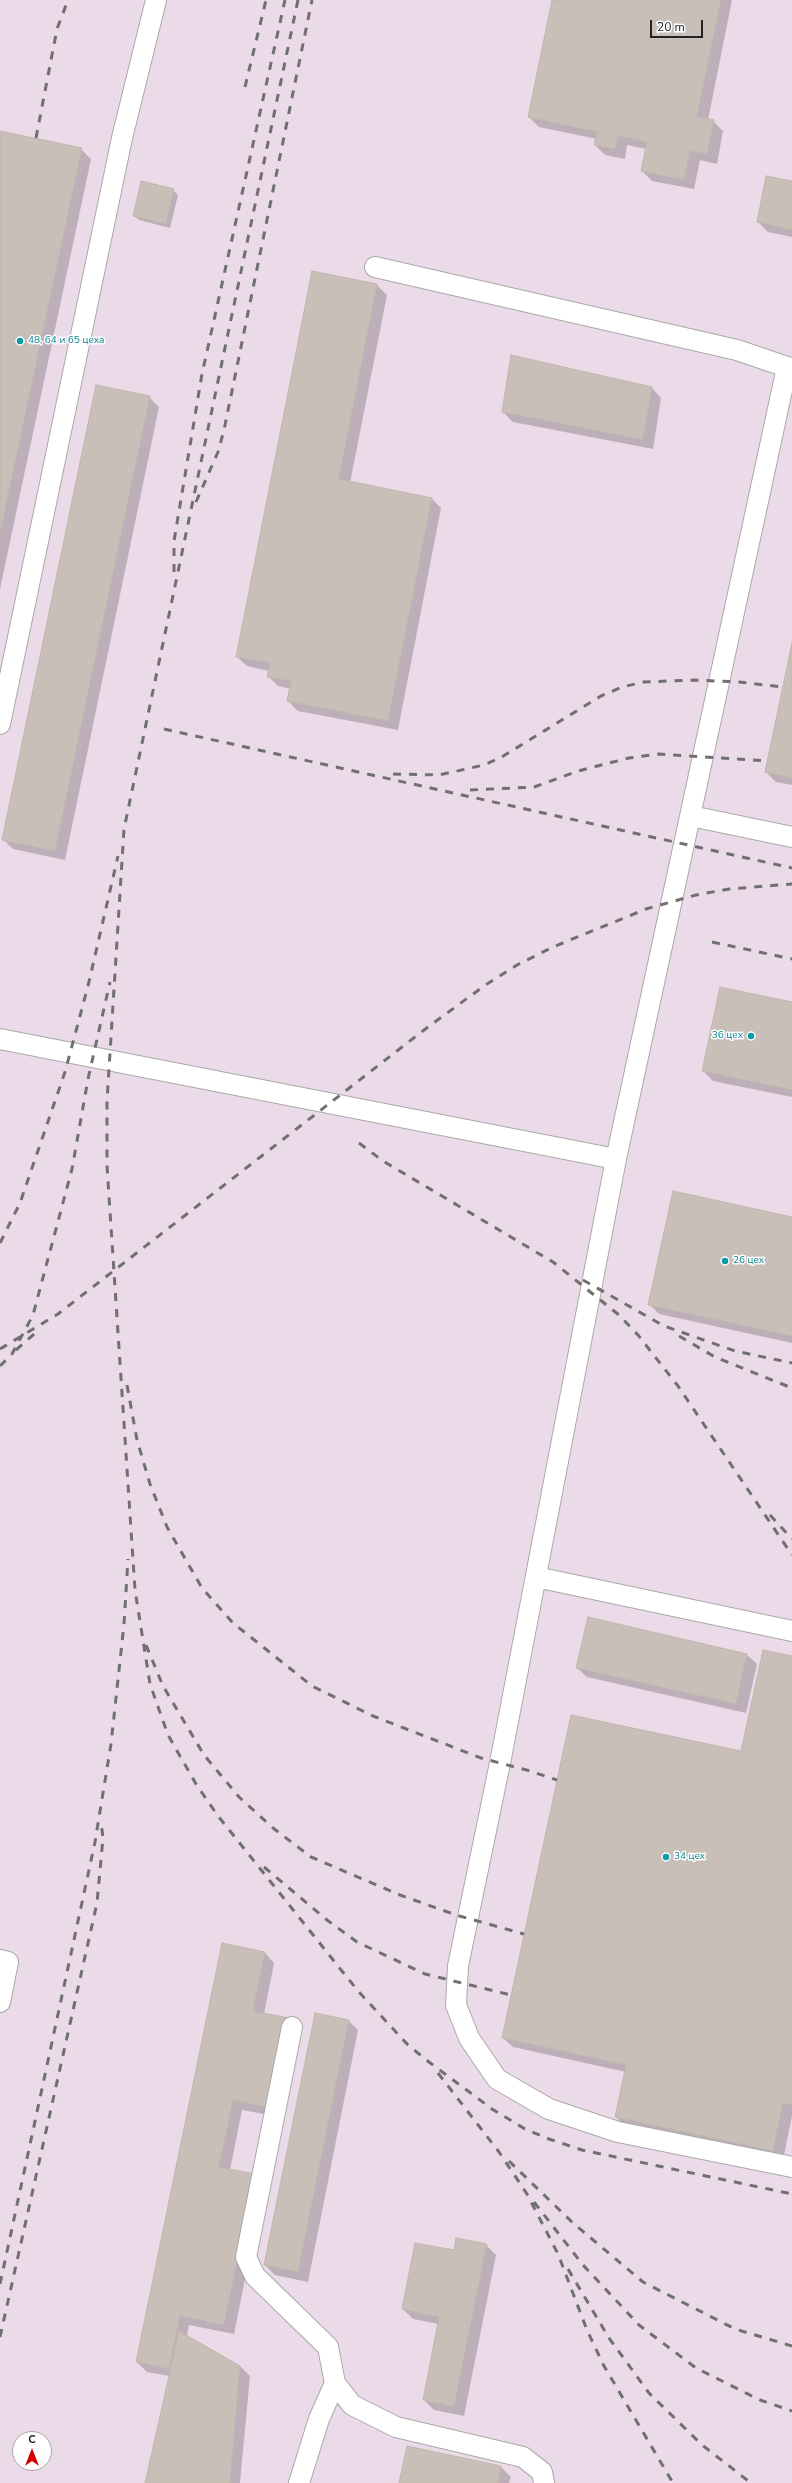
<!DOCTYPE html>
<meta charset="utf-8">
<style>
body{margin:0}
#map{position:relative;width:792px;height:2483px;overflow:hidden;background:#f2efe9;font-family:"Nunito Sans",sans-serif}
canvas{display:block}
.north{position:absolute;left:12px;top:2431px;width:40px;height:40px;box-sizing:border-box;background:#fff;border:1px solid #a7a7a7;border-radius:50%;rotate:0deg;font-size:11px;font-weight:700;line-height:16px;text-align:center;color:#222}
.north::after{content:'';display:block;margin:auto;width:14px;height:18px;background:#d40000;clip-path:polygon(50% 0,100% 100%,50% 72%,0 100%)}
.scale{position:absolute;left:650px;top:20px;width:53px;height:18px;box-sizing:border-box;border:2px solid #222;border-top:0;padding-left:5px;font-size:12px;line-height:14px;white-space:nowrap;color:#222;-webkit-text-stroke:3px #fff;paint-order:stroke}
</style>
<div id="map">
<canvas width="792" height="2483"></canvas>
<div class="north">С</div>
<div class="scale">20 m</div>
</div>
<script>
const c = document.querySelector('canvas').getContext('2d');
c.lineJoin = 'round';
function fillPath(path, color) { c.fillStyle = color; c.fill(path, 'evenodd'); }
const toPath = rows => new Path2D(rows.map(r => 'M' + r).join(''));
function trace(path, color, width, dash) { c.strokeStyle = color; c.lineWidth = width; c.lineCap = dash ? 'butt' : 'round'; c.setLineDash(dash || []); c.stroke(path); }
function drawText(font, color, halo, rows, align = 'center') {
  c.font = font + ' "Nunito Sans",sans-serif'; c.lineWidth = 3; c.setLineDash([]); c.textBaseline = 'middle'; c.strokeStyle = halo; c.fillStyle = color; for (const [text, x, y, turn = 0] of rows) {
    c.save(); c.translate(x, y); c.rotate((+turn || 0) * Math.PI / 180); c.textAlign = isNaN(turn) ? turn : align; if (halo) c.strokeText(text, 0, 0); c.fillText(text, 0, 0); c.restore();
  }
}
const industrial = toPath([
 [0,0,792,0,792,2483,0,2483],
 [20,2439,44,2439,44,2463,20,2463]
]);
const shadow = toPath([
 [553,0,732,0,708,120,713,121,723,131,717,164,700,160,694,189,652,181,642,171,646,149,627,145,625,159,605,155,595,145,597,139,539,127,529,117],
 [0,132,81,149,91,159,0,589],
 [792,182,792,237,768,232,758,222],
 [173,190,178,195,170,228,139,220,134,215],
 [377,285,387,295,350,483,431,498,441,508,398,730,298,711,288,701,291,689,278,686,268,676,269,671,247,666,237,657],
 [652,388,661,398,653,449,513,422,503,412],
 [149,397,159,407,65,860,13,849,3,839],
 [792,647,792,785,776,782,766,772],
 [792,1003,792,1097,713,1081,703,1071],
 [792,1218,792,1343,659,1314,650,1305],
 [588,1618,747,1655,757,1664,746,1713,587,1677,577,1668],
 [792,1657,792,2116,783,2160,626,2127,616,2117,626,2072,513,2047,503,2038,742,1753],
 [265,1953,274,1963,264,2014,280,2117,242,2110,230,2170,264,2185,234,2334,189,2325,187,2336,240,2366,250,2376,240,2483,146,2483,170,2376,147,2372,137,2362],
 [348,2020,358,2030,308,2282,275,2275,265,2265],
 [486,2245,496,2255,464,2416,434,2410,424,2400,439,2324,413,2319,403,2309,454,2252],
 [501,2467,511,2477,509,2483,400,2483]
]);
const building = toPath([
 [552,0,721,0,697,116,714,120,707,154,690,151,684,180,641,171,647,142,618,136,615,149,594,145,597,132,528,117,552,0],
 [0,131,82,148,0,533,0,131],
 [766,176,792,181,792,230,757,222,766,176],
 [141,181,174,189,166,224,133,216,141,181],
 [312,271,377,284,339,479,432,498,388,721,287,701,291,681,267,677,270,663,236,657,312,271],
 [511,355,652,387,643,440,502,412,511,355],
 [96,385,150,396,55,851,2,840,96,385],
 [792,643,792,778,765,772,792,643],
 [720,987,792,1002,792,1090,702,1071,720,987],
 [673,1191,792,1217,792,1336,648,1305,673,1191],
 [588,1617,747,1654,736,1704,576,1668,588,1617],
 [763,1650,792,1656,792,2105,783,2103,773,2151,615,2117,626,2065,502,2038,571,1715,741,1751,763,1650],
 [222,1943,265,1952,253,2011,289,2018,270,2108,233,2100,219,2167,255,2174,224,2325,180,2316,169,2369,136,2362,222,1943],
 [315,2013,349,2020,298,2272,264,2265,315,2013],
 [456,2238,487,2244,454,2407,423,2400,439,2317,402,2309,415,2243,454,2250,456,2238],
 [179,2331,240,2366,230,2483,145,2483,179,2331],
 [407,2446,501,2466,498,2483,399,2483,407,2446]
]);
const minor = toPath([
 [375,267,737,350,787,367],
 [792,368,787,367,616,1159,500,1763,458,1966,456,2005,469,2038,497,2079,549,2109,618,2132,792,2167],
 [0,724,122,138,156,0],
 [691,816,792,837],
 [0,1039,616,1159],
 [536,1577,792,1631],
 [0,1960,8,1962,0,2002],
 [292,2027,246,2257,255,2276,328,2347,335,2383,352,2405,396,2427,523,2457,542,2472,544,2483],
 [299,2483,319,2419,335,2383]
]);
const rail = toPath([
 [298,0,124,829,107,1101,107,1166,135,1590,150,1684,168,1735,196,1784,218,1816,358,1991,408,2045,429,2062,492,2109,525,2129,549,2139,582,2150,792,2194],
 [245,87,266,0],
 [36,138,57,29,68,0],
 [196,502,218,452,224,430,312,0],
 [174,572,174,541,202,374,285,0],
 [164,729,792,868],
 [393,774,439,775,484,765,500,758,601,696,622,687,644,682,694,680,739,682,783,687],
 [470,790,534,787,578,771,629,758,659,754,767,761],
 [712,942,792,959],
 [359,1143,383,1161,553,1262,619,1315,638,1335,678,1386,792,1555],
 [0,1243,20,1203,65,1072,88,986,118,856],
 [583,1280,664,1326,735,1351,792,1363],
 [679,1336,715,1357,792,1388],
 [0,1349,58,1314,424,1030,484,986,517,965,553,947,646,909,696,895,729,889,792,884],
 [16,1350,40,1329],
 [0,1366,12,1354,33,1315,72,1169,88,1079,110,982],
 [127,1385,137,1440,150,1484,167,1527,202,1588,233,1623,312,1686,373,1716,481,1758,530,1771,557,1780],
 [770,1515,792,1539],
 [146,1645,163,1686,204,1755,239,1797,273,1828,311,1857,400,1895,456,1915,524,1934],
 [264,1867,327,1920,357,1942,425,1974,511,1995],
 [438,2073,499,2152,527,2194,558,2254,587,2330,604,2366,673,2483],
 [509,2161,573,2223,643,2282,735,2329,792,2346],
 [534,2202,583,2265,639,2325,696,2368,760,2400,792,2411],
 [568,2269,609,2338,649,2393,702,2445,751,2483],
 [0,2284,95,1842,111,1744,124,1624,128,1559],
 [0,2337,97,1903,103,1838,101,1821]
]);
const markers = [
 [20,341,4,"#0f9aa8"],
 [751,1036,4,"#0f9aa8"],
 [725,1261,4,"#0f9aa8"],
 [666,1857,4,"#0f9aa8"]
];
const cultureNames = [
 ["48, 64 и 65 цеха",28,341],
 ["36 цех",743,1036,"right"],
 ["26 цех",733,1261],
 ["34 цех",674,1857]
];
fillPath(industrial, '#ebdbe8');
fillPath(shadow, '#0003');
fillPath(building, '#c7bfb8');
trace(building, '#c4b6ab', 1);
trace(minor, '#a9a9a9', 22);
trace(minor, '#fff', 20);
trace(rail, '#707070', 3, [8, 8]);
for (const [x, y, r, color] of markers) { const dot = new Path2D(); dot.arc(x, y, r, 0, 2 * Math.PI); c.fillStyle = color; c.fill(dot); trace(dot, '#fff', 1.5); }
drawText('10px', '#0d838f', '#fff', cultureNames, 'left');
</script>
